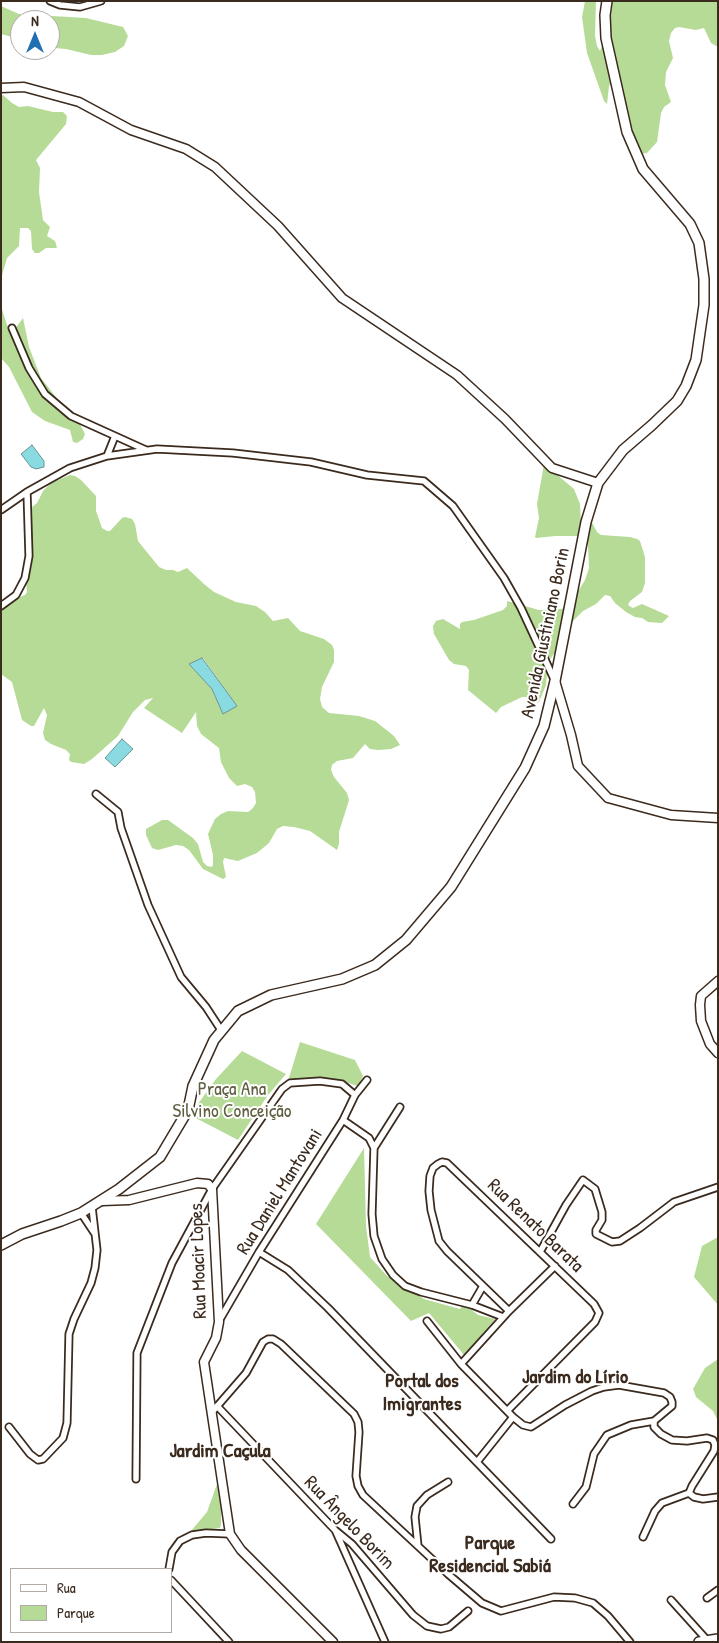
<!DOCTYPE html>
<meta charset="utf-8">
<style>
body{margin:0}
#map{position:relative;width:719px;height:1643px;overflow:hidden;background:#fff;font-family:"Patrick Hand",sans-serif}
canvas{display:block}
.frame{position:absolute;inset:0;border:2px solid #3b2a1e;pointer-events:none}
.legend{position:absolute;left:10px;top:1568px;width:162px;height:65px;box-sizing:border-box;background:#fff;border:1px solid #b1aaa5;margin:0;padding:6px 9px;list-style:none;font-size:15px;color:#3b2a1e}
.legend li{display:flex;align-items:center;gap:10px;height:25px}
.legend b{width:25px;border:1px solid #b1aaa5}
.north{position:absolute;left:10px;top:10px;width:50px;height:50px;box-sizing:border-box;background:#fff;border:1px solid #b1aaa5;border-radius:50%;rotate:0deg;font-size:14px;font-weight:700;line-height:20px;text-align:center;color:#3b2a1e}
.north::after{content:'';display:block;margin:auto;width:18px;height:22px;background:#1f6fb2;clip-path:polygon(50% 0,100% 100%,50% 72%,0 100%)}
</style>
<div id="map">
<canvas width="719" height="1643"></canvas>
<div class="frame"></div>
<ul class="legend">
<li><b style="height:6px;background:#fff"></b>Rua</li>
<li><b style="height:14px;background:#b6db96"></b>Parque</li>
</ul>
<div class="north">N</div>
</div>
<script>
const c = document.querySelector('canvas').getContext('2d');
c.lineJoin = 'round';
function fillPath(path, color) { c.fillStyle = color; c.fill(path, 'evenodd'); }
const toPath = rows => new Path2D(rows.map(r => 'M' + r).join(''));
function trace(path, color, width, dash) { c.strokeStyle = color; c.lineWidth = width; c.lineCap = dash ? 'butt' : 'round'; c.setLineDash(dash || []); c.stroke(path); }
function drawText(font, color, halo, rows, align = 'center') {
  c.font = font + ' "Patrick Hand",sans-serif'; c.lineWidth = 4; c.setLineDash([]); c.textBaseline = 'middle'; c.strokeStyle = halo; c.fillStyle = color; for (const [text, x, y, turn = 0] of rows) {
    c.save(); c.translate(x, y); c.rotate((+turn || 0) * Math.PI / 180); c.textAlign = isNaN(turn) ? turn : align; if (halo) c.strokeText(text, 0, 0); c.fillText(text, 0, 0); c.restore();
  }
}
const green = toPath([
 [585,1,596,1,595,36,597,46,600,51,604,41,608,1,718,1,718,47,711,43,704,28,696,30,679,27,675,28,671,33,669,41,673,58,666,72,665,85,671,102,664,107,661,113,657,142,647,153,641,154,613,87,610,84,609,86,607,104,604,101,587,53,582,17],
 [1,6,19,14,86,18,123,27,128,36,124,46,115,52,102,55,91,55,66,49,55,48,50,47,50,20,20,20,20,39,1,34],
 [3,95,12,103,19,107,28,106,53,112,63,112,67,116,66,124,36,160,40,168,39,192,43,220,50,227,47,236,55,241,57,248,46,248,39,253,35,253,32,249,31,231,28,228,20,228,19,246,7,258,1,279,1,96],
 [1,306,7,325,12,333,23,318,29,347,41,378,59,401,78,420,85,434,83,439,77,443,73,442,70,430,45,421,32,412,9,367,1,358],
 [544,464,574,489,580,504,581,524,589,517,597,532,601,535,630,537,637,539,640,541,645,557,645,583,642,592,630,601,628,605,633,608,642,604,669,616,662,623,648,622,642,618,635,617,626,612,615,603,610,596,605,595,596,604,583,611,568,626,563,641,548,662,546,685,539,702,537,703,526,697,522,697,501,707,496,713,468,690,469,670,466,666,454,664,449,660,434,634,433,626,436,621,443,619,460,629,460,624,462,622,474,620,503,610,507,606,507,601,539,610,562,609,579,590,585,580,589,568,588,545,579,536,555,536,536,538,535,537,539,518,537,504],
 [70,475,75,476,81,480,96,496,96,511,102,528,107,531,110,531,122,518,125,517,132,519,135,524,138,541,159,567,166,570,173,570,178,572,187,568,204,584,214,592,236,602,256,606,265,612,273,621,288,618,300,631,324,639,332,645,334,650,334,662,322,687,320,699,322,707,329,713,359,716,375,721,394,736,400,745,391,749,378,750,370,749,365,744,353,758,337,761,332,765,331,770,334,777,347,793,349,800,339,832,339,844,337,850,310,831,294,827,283,826,277,829,269,843,257,853,238,861,224,858,223,862,226,877,223,879,203,869,189,850,183,846,176,845,158,850,152,848,146,835,146,829,162,820,168,820,193,838,198,844,203,862,207,866,212,867,213,864,213,855,208,834,215,819,221,814,228,811,248,812,253,808,256,803,255,792,252,787,245,784,237,786,229,778,221,762,219,748,201,734,197,726,196,712,182,733,144,708,153,698,145,700,133,712,118,736,92,759,84,764,71,762,69,760,70,754,66,750,51,744,45,740,43,733,47,715,44,708,34,726,31,726,22,720,12,682,1,674,1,607,9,606,17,598,25,595,27,592,26,582,32,534,31,518,32,507,37,503,43,491,51,483],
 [203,658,237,706,215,697,212,689,189,664],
 [300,1042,355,1060,363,1076,358,1086,338,1080,314,1078,288,1081],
 [242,1051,286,1074,268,1095,238,1140,190,1115,216,1079],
 [364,1148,366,1226,370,1257,387,1276,424,1299,460,1309,464,1304,478,1315,495,1319,464,1355,429,1313,411,1321,316,1224],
 [718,1237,718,1305,694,1277,702,1246],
 [718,1359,718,1421,713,1411,696,1397,693,1389,705,1368],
 [217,1484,221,1507,221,1525,220,1528,212,1529,191,1531,207,1512]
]);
const water = toPath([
 [32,445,44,461,44,467,36,469,31,467,21,454,32,445],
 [202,658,237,706,223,714,212,689,189,664,202,658],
 [122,739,133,749,115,767,105,758,122,739]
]);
const minor = toPath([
 [50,1,60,5,80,7,101,1],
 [12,328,29,368,45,394,71,416,146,450],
 [107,456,115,436],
 [1,510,27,492,70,468,107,456,157,449,233,453,311,462,367,475,424,481,453,506,504,578,521,608,554,679],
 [1,606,16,595,25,578,29,556,27,492],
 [96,794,118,812,121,828,148,905,181,977,206,1007,221,1030],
 [400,1107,374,1148,372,1214,374,1236,382,1259,393,1275,405,1286,421,1292,472,1305,503,1317],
 [343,1120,369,1138,374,1148],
 [81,1213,95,1234],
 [259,1252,288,1270,328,1308,551,1539],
 [540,1252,566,1205,583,1180,595,1189,602,1212,602,1220,596,1230,596,1234,612,1242,620,1241,640,1228,674,1202,718,1187],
 [472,1305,483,1286],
 [219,1321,259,1252,343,1120,355,1095,367,1080],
 [427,1321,461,1364,513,1417,523,1425,531,1427,565,1405,592,1391,604,1387,619,1385,664,1393,670,1397,672,1402,672,1406,654,1421,631,1425,607,1435,594,1454,586,1487,573,1504],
 [461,1364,509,1311,555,1266],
 [217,1406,335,1530,352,1544,413,1615,427,1626,441,1629,449,1627,468,1611],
 [213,1411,246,1373,263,1342,268,1339,273,1339,281,1344,354,1414,358,1422,359,1432,356,1476,358,1486,363,1495,448,1574,482,1603,501,1611,554,1597,575,1598,593,1603,608,1616,630,1642],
 [507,1411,595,1322,599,1313,594,1304,447,1163,442,1162,438,1164,433,1168,430,1176,429,1191,431,1210,439,1241,447,1251,509,1311],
 [654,1421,654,1427,661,1434,672,1440,687,1441,707,1438,713,1440,715,1445,714,1451,692,1486,689,1493],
 [9,1427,30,1454,38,1460,43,1459,63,1438,67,1423,69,1334,74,1319,91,1283,95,1268,97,1250,92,1207],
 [477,1462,513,1417],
 [136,1479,137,1353,172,1263,212,1189,282,1089,290,1083,320,1081,342,1084,355,1095],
 [689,1493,694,1497,703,1499,718,1497],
 [336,1532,385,1642],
 [643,1537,655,1511,662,1503,689,1493],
 [418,1546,415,1517,417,1506,427,1495,448,1482],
 [169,1569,172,1552,180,1541,192,1535,206,1533,230,1534],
 [171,1580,229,1642],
 [707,1598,718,1590],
 [671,1600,707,1640]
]);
const tertiary = toPath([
 [1,88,24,87,79,102,131,130,186,149,215,167,278,226,342,298,457,375,505,419,552,468,598,483],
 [555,681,571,735,578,766,608,798,671,815,718,818],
 [718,981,701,996,700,1005,701,1021,710,1044,718,1053],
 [102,1201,129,1200,197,1183,208,1184,212,1189,219,1322,216,1338,204,1362,230,1534,241,1550,333,1642]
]);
const secondary = toPath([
 [1,1245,22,1234,61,1221,81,1213,119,1189,160,1157,188,1110,193,1086,214,1040,238,1011,271,995,342,979,375,965,406,940,451,887,525,768,544,726,555,681,586,522,598,483,623,450,652,425,677,401,686,386,696,360,704,305,704,279,699,243,690,224,643,169,627,132,606,38,605,15,607,1],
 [699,1642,718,1639]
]);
const streetNames = [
 ["Avenida Giustiniano Borin",546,633,-78],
 ["Rua Daniel Mantovani",280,1192,-58],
 ["Rua Renato Barata",535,1226,44],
 ["Rua Moacir Lopes",199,1261,-92],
 ["Rua Ângelo Borim",349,1523,46]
];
const parkNames = [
 ["Praça Ana",232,1090],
 ["Silvino Conceição",232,1112]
];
const neighbourhoodNames = [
 ["Jardim do Lírio",575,1378],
 ["Portal dos",422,1382],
 ["Imigrantes",422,1405],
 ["Jardim Caçula",220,1452],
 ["Parque",490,1544],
 ["Residencial Sabiá",490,1567]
];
fillPath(green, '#b6db96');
fillPath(water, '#8adbe1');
trace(water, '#6a9493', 1);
trace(minor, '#3b2a1e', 9);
trace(tertiary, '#3b2a1e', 11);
trace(secondary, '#3b2a1e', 12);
trace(minor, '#fff', 5.5);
trace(tertiary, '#fff', 8);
trace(secondary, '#fff', 9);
drawText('19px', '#3b2a1e', '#fff', streetNames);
drawText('19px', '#605f42', '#fff', parkNames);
drawText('bold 20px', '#3b2a1e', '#fff', neighbourhoodNames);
</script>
